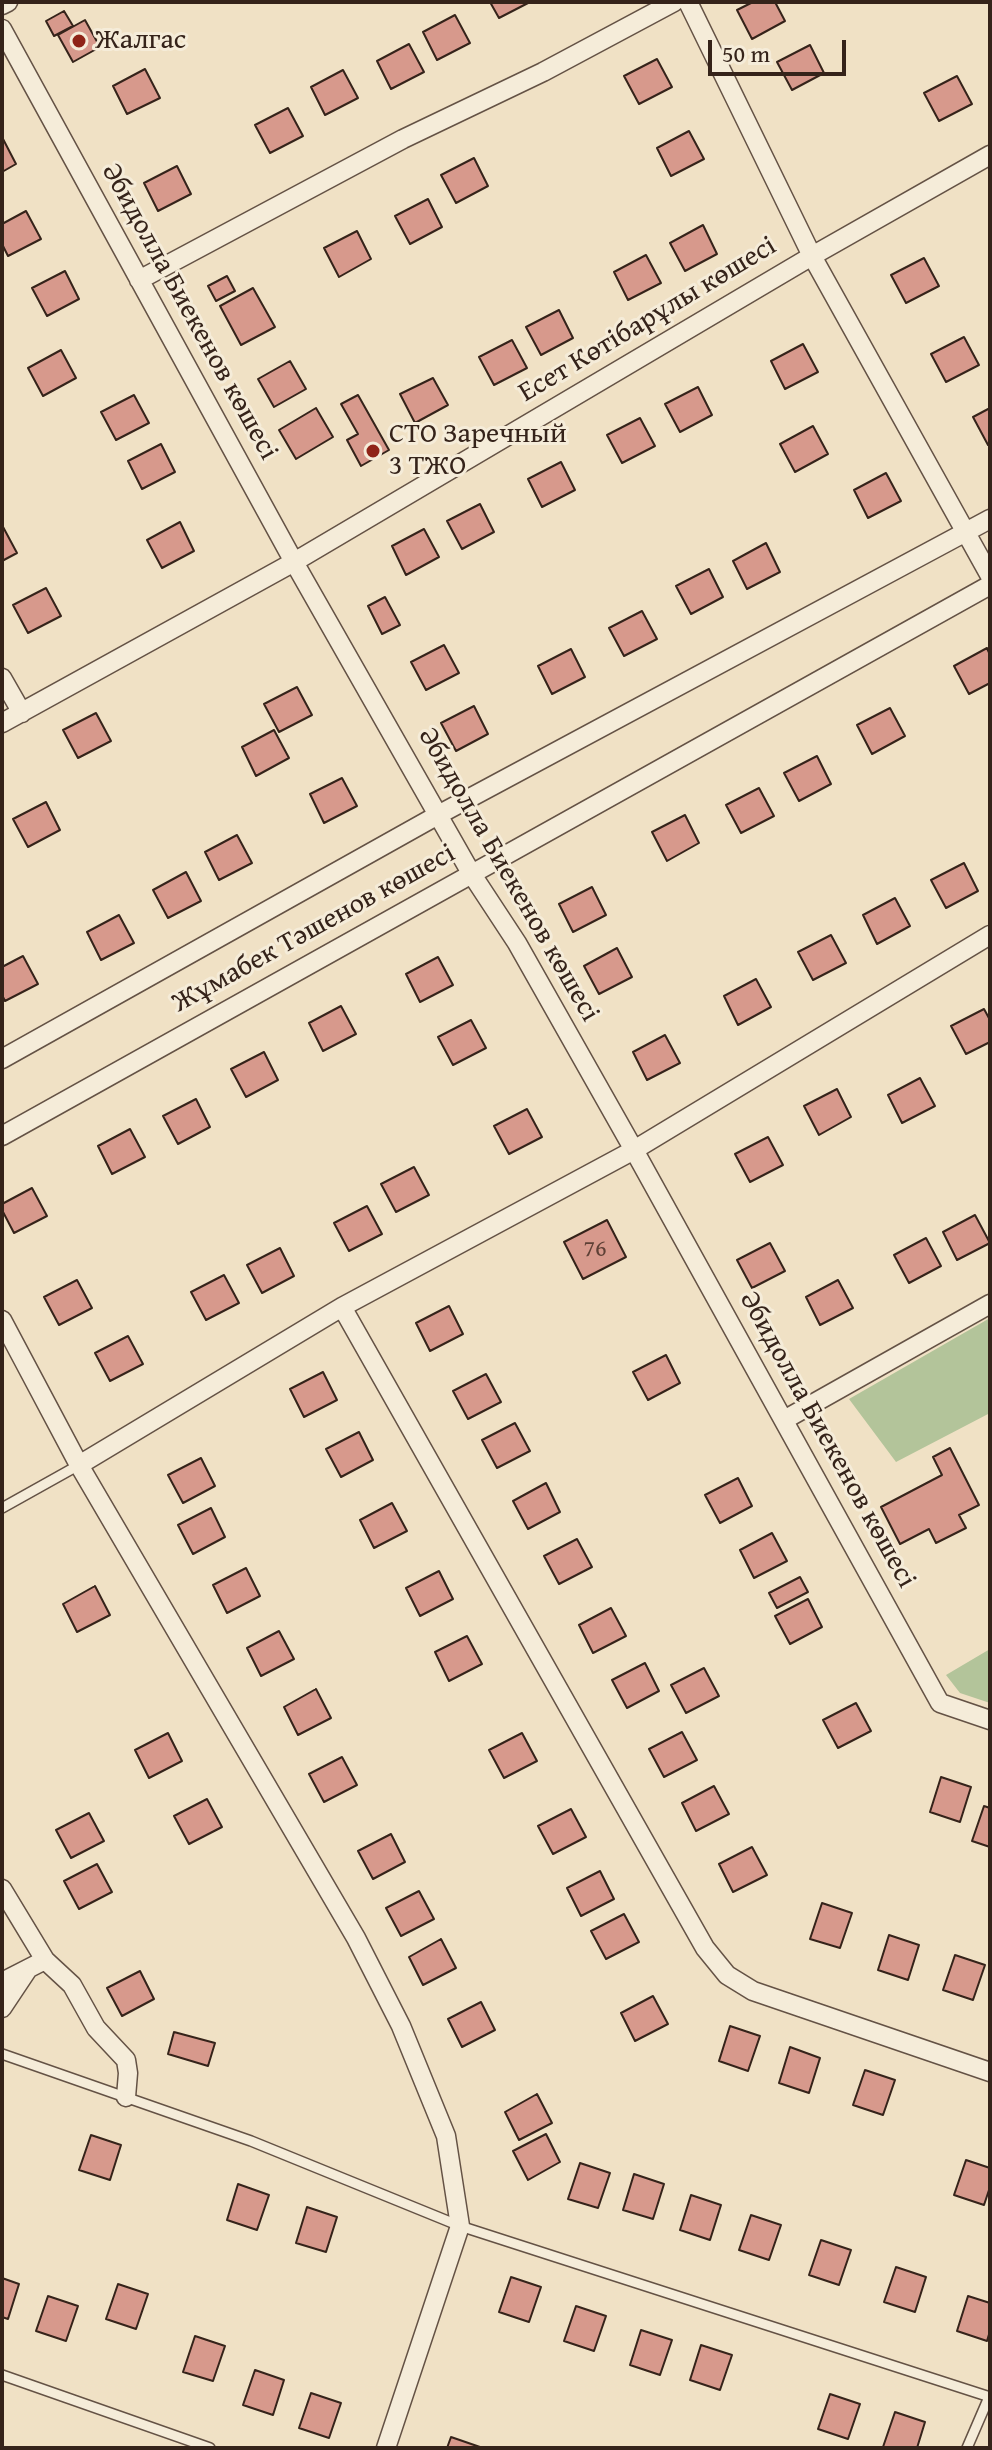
<!DOCTYPE html>
<meta charset="utf-8">
<style>
body{margin:0}
#map{position:relative;width:992px;height:2450px;overflow:hidden;background:#f0e1c5;font-family:"Gentium Book Plus",serif}
canvas{display:block}
.frame{position:absolute;inset:0;border:4px solid #35231a;pointer-events:none}
.scale{position:absolute;left:708px;top:40px;width:138px;height:36px;box-sizing:border-box;border:4px solid #35231a;border-top:0;padding-left:10px;font-size:24px;line-height:28px;white-space:nowrap;color:#35231a;-webkit-text-stroke:6px #f5ecd9;paint-order:stroke}
</style>
<div id="map">
<canvas width="992" height="2450"></canvas>
<div class="frame"></div>
<div class="scale">50 m</div>
</div>
<script>
const c = document.querySelector('canvas').getContext('2d');
c.lineJoin = 'round';
function fillPath(path, color) { c.fillStyle = color; c.fill(path, 'evenodd'); }
const toPath = rows => new Path2D(rows.map(r => 'M' + r).join(''));
function trace(path, color, width, dash) { c.strokeStyle = color; c.lineWidth = width; c.lineCap = dash ? 'butt' : 'round'; c.setLineDash(dash || []); c.stroke(path); }
function drawText(font, color, halo, rows, align = 'center') {
  c.font = font + ' "Gentium Book Plus",serif'; c.lineWidth = 6; c.setLineDash([]); c.textBaseline = 'middle'; c.strokeStyle = halo; c.fillStyle = color; for (const [text, x, y, turn = 0] of rows) {
    c.save(); c.translate(x, y); c.rotate((+turn || 0) * Math.PI / 180); c.textAlign = isNaN(turn) ? turn : align; if (halo) c.strokeText(text, 0, 0); c.fillText(text, 0, 0); c.restore();
  }
}
const green = toPath([
 [990,1318,990,1413,896,1462,849,1399],
 [990,1649,990,1703,960,1693,946,1675]
]);
const building = toPath([
 [490,2,530,2,499,18,490,2],
 [753,2,775,2,785,21,752,39,737,10,753,2],
 [64,11,73,26,54,36,46,21,64,11],
 [455,15,470,43,437,60,423,32,455,15],
 [85,20,100,47,73,62,58,35,85,20],
 [409,44,424,72,391,89,377,61,409,44],
 [810,45,824,73,792,90,777,62,810,45],
 [657,59,672,87,639,104,624,76,657,59],
 [145,69,160,98,127,114,113,86,145,69],
 [343,70,358,98,325,115,311,87,343,70],
 [957,76,972,104,939,121,924,93,957,76],
 [288,108,303,136,270,153,255,125,288,108],
 [689,131,704,159,671,176,657,148,689,131],
 [2,137,16,164,2,172,2,137],
 [474,158,488,186,456,203,441,175,474,158],
 [177,166,191,194,158,211,144,183,177,166],
 [428,199,442,227,410,244,395,216,428,199],
 [26,211,41,239,8,256,2,244,2,224,26,211],
 [703,225,717,254,685,271,670,243,703,225],
 [357,231,371,259,339,277,324,248,357,231],
 [646,255,661,283,628,300,614,272,646,255],
 [924,258,939,286,906,303,891,275,924,258],
 [65,271,79,299,47,316,32,288,65,271],
 [227,276,235,291,216,301,208,286,227,276],
 [253,288,275,327,241,345,220,306,253,288],
 [559,310,573,338,541,355,526,327,559,310],
 [964,337,979,365,946,382,931,354,964,337],
 [512,340,527,368,494,385,479,357,512,340],
 [803,344,818,372,785,389,771,361,803,344],
 [61,350,76,378,43,396,28,368,61,350],
 [290,361,306,389,274,407,258,379,290,361],
 [433,378,448,405,415,423,400,394,433,378],
 [698,387,712,415,680,432,665,404,698,387],
 [134,395,149,423,116,440,101,412,134,395],
 [358,395,389,450,361,466,347,440,358,434,341,404,358,395],
 [316,408,333,437,296,459,279,430,316,408],
 [990,408,990,444,988,445,973,417,990,408],
 [640,418,655,446,622,463,607,435,640,418],
 [813,426,828,454,795,472,780,444,813,426],
 [161,444,175,472,142,489,128,461,161,444],
 [561,462,575,490,542,507,528,479,561,462],
 [886,473,901,501,868,518,854,490,886,473],
 [480,504,494,532,462,549,447,521,480,504],
 [180,522,194,551,162,568,147,540,180,522],
 [2,525,17,553,2,561,2,525],
 [424,529,439,557,406,575,392,546,424,529],
 [766,543,780,572,747,589,733,561,766,543],
 [709,569,723,597,691,614,676,586,709,569],
 [46,588,61,616,28,633,13,605,46,588],
 [385,597,400,625,382,634,368,606,385,597],
 [642,611,657,639,624,656,609,628,642,611],
 [444,645,459,673,426,690,411,662,444,645],
 [987,648,990,655,990,683,969,694,954,666,987,648],
 [571,649,585,677,552,694,538,666,571,649],
 [297,687,312,715,279,732,264,704,297,687],
 [474,706,488,734,456,751,441,723,474,706],
 [890,708,905,736,872,754,857,725,890,708],
 [96,713,111,741,78,758,63,730,96,713],
 [274,730,289,758,256,776,242,747,274,730],
 [817,756,831,784,799,801,784,773,817,756],
 [342,778,357,806,324,823,310,794,342,778],
 [759,788,774,816,741,833,726,805,759,788],
 [46,802,60,830,28,847,13,819,46,802],
 [685,815,699,843,667,861,652,832,685,815],
 [237,835,252,863,219,880,205,852,237,835],
 [964,863,978,891,946,908,931,880,964,863],
 [186,872,201,901,168,918,153,890,186,872],
 [592,887,606,915,573,932,559,904,592,887],
 [895,898,910,926,877,944,863,915,895,898],
 [119,915,134,943,101,960,87,932,119,915],
 [831,935,846,963,813,980,798,952,831,935],
 [617,948,632,977,599,994,584,966,617,948],
 [23,956,38,984,5,1001,2,995,2,967,23,956],
 [438,957,453,985,420,1002,406,974,438,957],
 [756,979,771,1007,738,1025,724,996,756,979],
 [341,1006,356,1034,323,1051,309,1023,341,1006],
 [984,1009,990,1020,990,1042,966,1054,951,1026,984,1009],
 [471,1020,486,1048,453,1065,438,1037,471,1020],
 [665,1035,680,1063,647,1080,633,1052,665,1035],
 [264,1052,278,1080,246,1097,231,1069,264,1052],
 [920,1078,935,1106,902,1123,888,1095,920,1078],
 [837,1089,851,1117,819,1135,804,1106,837,1089],
 [196,1099,210,1127,178,1144,163,1116,196,1099],
 [527,1109,542,1137,509,1154,494,1126,527,1109],
 [130,1129,145,1157,112,1174,98,1146,130,1129],
 [768,1137,783,1165,750,1182,735,1154,768,1137],
 [414,1167,429,1195,396,1212,381,1184,414,1167],
 [32,1188,47,1216,14,1233,2,1210,2,1204,32,1188],
 [367,1206,382,1234,349,1251,334,1223,367,1206],
 [975,1215,990,1243,957,1260,943,1232,975,1215],
 [607,1220,626,1257,583,1279,564,1242,607,1220],
 [926,1238,941,1266,909,1283,894,1255,926,1238],
 [770,1243,785,1271,752,1288,737,1260,770,1243],
 [280,1248,294,1276,262,1293,247,1265,280,1248],
 [224,1275,239,1303,206,1320,191,1292,224,1275],
 [77,1280,92,1308,59,1325,44,1297,77,1280],
 [838,1280,853,1308,820,1325,806,1297,838,1280],
 [449,1306,463,1334,430,1351,416,1323,449,1306],
 [128,1336,143,1364,110,1381,95,1353,128,1336],
 [666,1355,680,1383,648,1400,633,1372,666,1355],
 [323,1372,337,1400,304,1417,290,1389,323,1372],
 [486,1374,501,1402,468,1419,453,1391,486,1374],
 [515,1423,530,1451,497,1468,482,1440,515,1423],
 [359,1432,373,1460,341,1477,326,1449,359,1432],
 [950,1448,979,1505,959,1515,966,1528,936,1543,929,1529,900,1544,881,1507,942,1475,933,1457,950,1448],
 [201,1458,215,1486,183,1503,168,1475,201,1458],
 [738,1478,752,1506,720,1523,705,1495,738,1478],
 [546,1483,560,1512,528,1529,513,1501,546,1483],
 [392,1503,407,1531,374,1548,360,1520,392,1503],
 [211,1508,225,1537,193,1554,178,1525,211,1508],
 [772,1533,787,1561,754,1578,740,1550,772,1533],
 [577,1539,592,1567,559,1584,544,1556,577,1539],
 [246,1568,260,1596,227,1613,213,1585,246,1568],
 [439,1571,453,1599,420,1616,406,1588,439,1571],
 [800,1577,808,1592,777,1608,769,1593,800,1577],
 [95,1586,110,1615,77,1632,63,1604,95,1586],
 [808,1599,822,1627,790,1644,775,1616,808,1599],
 [611,1608,626,1636,593,1653,579,1625,611,1608],
 [279,1631,294,1659,261,1676,247,1648,279,1631],
 [467,1636,482,1664,449,1681,435,1652,467,1636],
 [645,1663,659,1691,627,1708,612,1680,645,1663],
 [704,1668,719,1696,686,1713,671,1685,704,1668],
 [316,1689,331,1718,298,1735,284,1707,316,1689],
 [856,1703,871,1731,838,1748,823,1720,856,1703],
 [682,1732,697,1760,664,1777,649,1749,682,1732],
 [168,1733,182,1761,149,1778,135,1750,168,1733],
 [522,1733,537,1761,504,1778,489,1750,522,1733],
 [342,1757,357,1785,324,1802,309,1774,342,1757],
 [941,1777,971,1787,960,1822,930,1812,941,1777],
 [714,1786,729,1814,696,1831,682,1803,714,1786],
 [207,1799,222,1827,189,1844,174,1816,207,1799],
 [984,1806,990,1808,990,1847,972,1841,984,1806],
 [571,1809,586,1837,553,1854,538,1826,571,1809],
 [89,1813,104,1841,71,1858,56,1830,89,1813],
 [391,1834,405,1862,373,1879,358,1851,391,1834],
 [752,1847,767,1875,733,1892,719,1864,752,1847],
 [97,1864,112,1892,79,1909,64,1881,97,1864],
 [600,1871,614,1899,581,1916,567,1888,600,1871],
 [419,1891,434,1919,401,1936,386,1908,419,1891],
 [822,1903,852,1913,840,1948,810,1939,822,1903],
 [624,1914,639,1942,606,1959,591,1931,624,1914],
 [889,1935,919,1945,908,1980,878,1970,889,1935],
 [441,1939,456,1968,423,1985,409,1957,441,1939],
 [955,1955,985,1965,973,2000,943,1990,955,1955],
 [140,1971,154,1999,122,2016,107,1988,140,1971],
 [653,1996,668,2024,635,2041,621,2013,653,1996],
 [481,2002,495,2030,462,2047,448,2019,481,2002],
 [730,2026,760,2036,748,2071,719,2061,730,2026],
 [174,2032,215,2043,208,2066,168,2054,174,2032],
 [790,2047,820,2058,809,2093,779,2083,790,2047],
 [865,2070,895,2080,883,2115,853,2105,865,2070],
 [537,2094,552,2123,519,2140,505,2112,537,2094],
 [546,2134,560,2162,528,2180,513,2151,546,2134],
 [91,2135,121,2145,110,2180,79,2170,91,2135],
 [966,2160,990,2168,990,2187,984,2205,954,2195,966,2160],
 [580,2163,610,2173,598,2208,568,2199,580,2163],
 [634,2174,664,2184,653,2219,623,2210,634,2174],
 [238,2184,269,2195,257,2230,227,2220,238,2184],
 [691,2195,721,2205,710,2240,680,2230,691,2195],
 [307,2207,337,2217,326,2252,296,2243,307,2207],
 [751,2215,781,2225,769,2260,739,2250,751,2215],
 [821,2240,851,2250,839,2285,809,2275,821,2240],
 [896,2267,926,2277,915,2312,884,2302,896,2267],
 [511,2277,541,2287,529,2322,499,2312,511,2277],
 [2,2278,19,2284,8,2319,2,2317,2,2278],
 [118,2284,148,2294,136,2329,106,2319,118,2284],
 [48,2296,78,2306,66,2341,36,2331,48,2296],
 [968,2296,990,2303,990,2331,987,2341,957,2331,968,2296],
 [576,2306,606,2316,594,2351,564,2341,576,2306],
 [641,2330,672,2340,660,2375,630,2365,641,2330],
 [195,2336,225,2346,213,2381,183,2372,195,2336],
 [701,2345,732,2355,720,2390,690,2380,701,2345],
 [255,2370,284,2380,273,2415,243,2405,255,2370],
 [311,2393,341,2403,329,2438,299,2428,311,2393],
 [830,2394,860,2404,848,2439,818,2429,830,2394],
 [895,2412,925,2422,917,2448,883,2447,895,2412],
 [451,2437,480,2447,480,2448,447,2448,451,2437]
]);
const service = toPath([
 [2,1508,79,1465],
 [2,2054,251,2141,460,2226,990,2397],
 [2,2375,210,2448],
 [967,2448,989,2397]
]);
const minor = toPath([
 [688,2,812,256,990,576],
 [2,5,8,2],
 [2,29,294,562,471,873,517,943,634,1150,940,1703,990,1720],
 [139,280,403,139,543,72,674,2],
 [2,678,22,713],
 [2,723,294,562,812,256,990,155],
 [2,1059,438,815,990,519],
 [2,1136,990,585],
 [342,1307,705,1948,727,1975,753,1991,990,2072],
 [2,1320,79,1465,356,1938,401,2026,446,2136,460,2226,386,2448],
 [784,1420,990,1304],
 [79,1465,342,1307,634,1150,990,935],
 [2,1889,45,1960,72,1985,96,2028,126,2060,128,2073,126,2097],
 [2,1982,45,1960],
 [2,2008,28,1969]
]);
const markers = [
 [79,41,8,"#8f2418"],
 [373,451,8,"#8f2418"]
];
const numberNames = [
 ["76",595,1250]
];
const poiNames = [
 ["Жалгас",95,41],
 ["СТО Заречный",389,435],
 ["3 ТЖО",389,467]
];
const streetNames = [
 ["Әбидолла Биекенов көшесі",189,312,61],
 ["Есет Көтібарұлы көшесі",648,320,-31],
 ["Әбидолла Биекенов көшесі",508,875,60],
 ["Жұмабек Тәшенов көшесі",314,929,-29],
 ["Әбидолла Биекенов көшесі",827,1440,61]
];
fillPath(green, '#b3c49a');
fillPath(building, '#d7998c');
trace(building, '#35231a', 2);
trace(service, '#645245', 12);
trace(minor, '#645245', 21);
trace(service, '#f5ecd9', 9);
trace(minor, '#f5ecd9', 18);
for (const [x, y, r, color] of markers) { const dot = new Path2D(); dot.arc(x, y, r, 0, 2 * Math.PI); c.fillStyle = color; c.fill(dot); trace(dot, '#f5ecd9', 3); }
drawText('24px', '#5e4036', null, numberNames);
drawText('28px', '#35231a', '#f5ecd9', poiNames, 'left');
drawText('28px', '#35231a', '#f5ecd9', streetNames);
</script>
